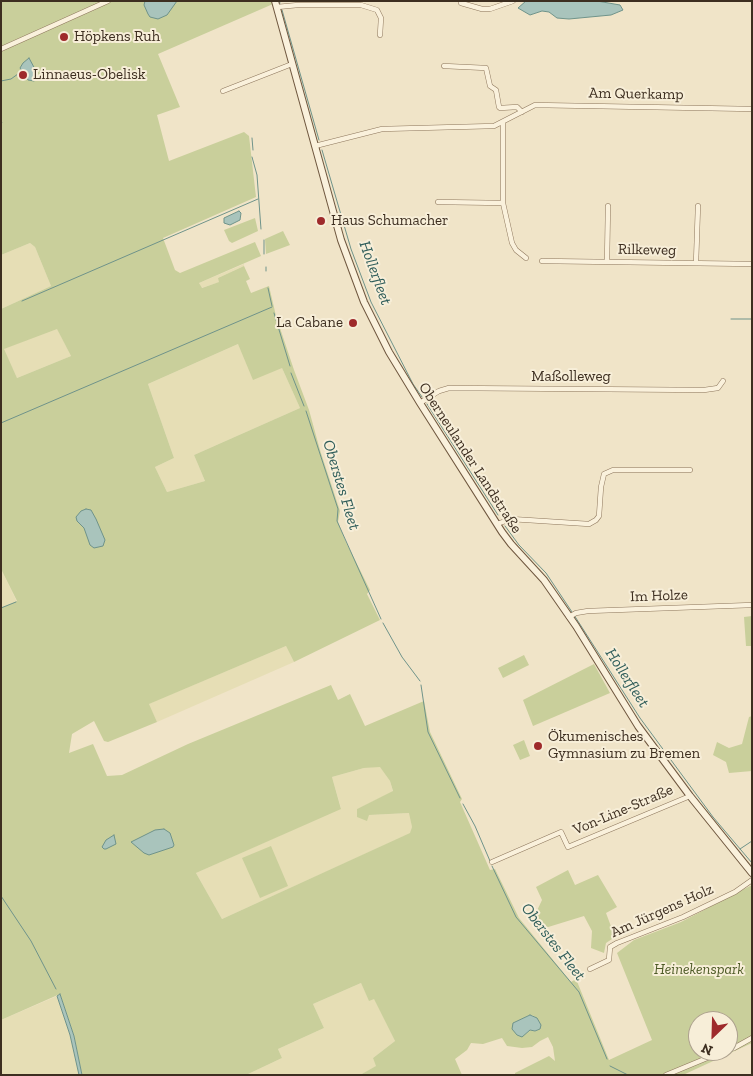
<!DOCTYPE html>
<meta charset="utf-8">
<style>
body{margin:0}
#map{position:relative;width:753px;height:1076px;overflow:hidden;background:#f0e4c8;font-family:"Zilla Slab",serif}
canvas{display:block}
.frame{position:absolute;inset:0;border:2px solid #3d2e20;pointer-events:none}
.north{position:absolute;left:688px;top:1011px;width:50px;height:50px;box-sizing:border-box;background:#f7eed8;border:1px solid #ada18e;border-radius:50%;rotate:204deg;font-size:14px;font-weight:700;line-height:20px;text-align:center;color:#3d2e20}
.north::after{content:'';display:block;margin:auto;width:18px;height:22px;background:#9e2a2b;clip-path:polygon(50% 0,100% 100%,50% 72%,0 100%)}
</style>
<div id="map">
<canvas width="753" height="1076"></canvas>
<div class="frame"></div>
<div class="north">N</div>
</div>
<script>
const c = document.querySelector('canvas').getContext('2d');
c.lineJoin = 'round';
function fillPath(path, color) { c.fillStyle = color; c.fill(path, 'evenodd'); }
const toPath = rows => new Path2D(rows.map(r => 'M' + r).join(''));
function trace(path, color, width, dash) { c.strokeStyle = color; c.lineWidth = width; c.lineCap = dash ? 'butt' : 'round'; c.setLineDash(dash || []); c.stroke(path); }
function drawText(font, color, halo, rows, align = 'center') {
  c.font = font + ' "Zilla Slab",serif'; c.lineWidth = 4; c.setLineDash([]); c.textBaseline = 'middle'; c.strokeStyle = halo; c.fillStyle = color; for (const [text, x, y, turn = 0] of rows) {
    c.save(); c.translate(x, y); c.rotate((+turn || 0) * Math.PI / 180); c.textAlign = isNaN(turn) ? turn : align; if (halo) c.strokeText(text, 0, 0); c.fillText(text, 0, 0); c.restore();
  }
}
const farmland = toPath([
 [30,243,35,247,51,286,1,309,1,255],
 [244,264,244,266,218,278,220,282,201,288,199,283],
 [57,328,71,356,17,378,3,349],
 [238,344,282,368,300,408,194,455,205,481,167,492,155,467,174,458,148,384],
 [1,569,17,602,1,608],
 [286,646,294,662,157,722,148,704],
 [380,766,390,781,393,792,357,809,367,820,368,815,410,813,412,827,411,833,222,919,196,873,341,808,332,777,364,768],
 [361,983,369,1000,374,998,395,1041,373,1058,377,1066,360,1075,246,1075,282,1058,278,1049,324,1028,313,1004],
 [57,996,70,1035,79,1075,1,1075,1,1020]
]);
const green = toPath([
 [1,1,272,1,273,4,158,54,180,107,157,115,169,161,244,132,249,136,256,197,163,238,175,270,180,273,255,242,261,256,199,283,202,288,219,282,218,278,244,266,250,279,246,281,251,293,269,286,276,316,294,370,309,410,320,450,340,511,338,522,346,542,370,590,367,594,380,620,294,662,286,646,149,704,157,722,108,742,104,741,94,721,72,734,69,753,93,744,107,776,122,775,188,744,331,685,338,700,350,694,365,726,424,701,430,732,462,799,460,802,490,870,495,869,519,918,571,982,576,979,609,1060,652,1040,617,953,634,940,681,922,752,885,752,1043,683,1075,515,1075,515,1073,549,1056,555,1061,553,1047,548,1037,540,1041,532,1047,522,1048,507,1046,502,1038,483,1044,471,1043,467,1050,455,1059,462,1075,360,1075,376,1066,373,1058,395,1041,374,999,369,1001,361,983,313,1004,324,1028,278,1049,282,1058,246,1075,82,1075,74,1036,60,994,1,1020,1,608,17,601,1,569,1,309,51,286,35,247,30,243,1,255],
 [57,329,71,356,17,378,4,349],
 [238,344,253,380,282,368,300,408,194,455,205,481,167,492,155,467,174,458,148,384],
 [380,767,390,781,393,791,357,809,357,817,367,821,369,815,409,813,412,827,410,833,222,919,196,873,341,809,332,777,364,768],
 [530,1015,534,1016,540,1029,535,1031,531,1030,522,1036,517,1035,514,1023],
 [698,1021,728,1021,728,1051,698,1051],
 [255,218,258,231,232,243,229,241,224,230],
 [283,231,290,245,266,254,265,239],
 [752,616,752,646,746,646,744,617],
 [524,655,529,665,503,678,498,668],
 [594,664,610,693,533,726,523,700],
 [752,716,752,771,729,773,726,762,713,755,717,742,729,748,742,744,749,717],
 [524,740,530,756,520,760,513,745],
 [271,846,288,886,260,898,242,858],
 [568,870,575,885,598,875,617,907,606,913,615,937,606,943,604,953,591,948,592,931,584,916,545,928,535,915,542,900,536,887]
]);
const water = toPath([
 [145,1,177,1,167,15,158,19,150,17,148,14,144,5,145,1],
 [526,1,597,1,620,5,623,10,611,15,569,19,557,18,549,12,542,11,530,15,518,8,526,1],
 [29,58,36,71,37,79,34,81,28,80,20,68,23,63,29,58],
 [239,211,241,213,240,220,230,225,224,223,224,218,239,211],
 [86,509,91,510,96,519,105,540,103,546,94,548,90,545,84,528,77,521,76,517,81,511,86,509],
 [164,829,170,833,174,845,173,847,149,855,144,853,131,842,155,830,164,829],
 [114,835,116,844,106,849,104,849,102,847,106,840,114,835],
 [60,994,74,1036,82,1075,79,1075,70,1035,57,996,60,994],
 [530,1015,537,1018,541,1025,540,1029,535,1031,530,1030,522,1037,517,1035,512,1029,513,1023,530,1015]
]);
const stream = toPath([
 [279,1,280,3],
 [282,10,319,140],
 [1,81,11,79,22,71],
 [1,121,2,122],
 [252,138,253,150],
 [322,150,351,249,371,302,413,384,422,397],
 [252,157,257,175,261,229],
 [264,254,264,240],
 [266,267,266,271],
 [268,288,272,306],
 [22,301,258,199],
 [274,313,290,366],
 [731,319,752,319],
 [291,373,304,406],
 [427,404,498,515],
 [306,411,338,509,337,521,381,619],
 [1,423,272,307],
 [505,526,519,545,546,573,572,612],
 [1,608,16,602],
 [574,615,640,718,713,817,752,863],
 [383,623,402,657,420,681],
 [421,685,428,732,460,798],
 [463,804,475,826,490,861],
 [740,849,752,841],
 [492,866,516,917,579,992,607,1059],
 [1,896,31,941,56,989],
 [610,1066,628,1075]
]);
const street = toPath([
 [461,1,461,3,482,9,490,9,513,1],
 [277,7,298,5,361,5,377,10,381,18,380,35],
 [1,49,108,1],
 [444,66,486,68,490,86,496,90,499,107,500,108,517,107,522,112],
 [223,91,292,64],
 [503,123,503,203,512,243,516,250,526,258],
 [315,146,382,129,494,126,535,105,752,109],
 [438,202,503,203],
 [542,261,752,264],
 [607,262,608,206],
 [696,263,698,206],
 [420,403,439,391,449,388,704,390,718,388,723,381],
 [497,524,511,519,589,524,596,520,599,516,601,487,604,474,613,470,690,470],
 [569,617,576,613,588,611,752,605],
 [492,862,561,832,568,847,690,796],
 [590,969,609,960,610,947,617,943,683,917,735,892,752,880],
 [728,1050,734,1048,752,1038],
 [666,1075,724,1051]
]);
const secondary = toPath([
 [275,1,341,240,364,302,389,352,420,403,502,532,511,544,544,580,576,626,638,726,690,796,752,873]
]);
const markers = [
 [64,37,5,"#9e2a2b"],
 [23,75,5,"#9e2a2b"],
 [321,221,5,"#9e2a2b"],
 [353,323,5,"#9e2a2b"],
 [538,746,5,"#9e2a2b"]
];
const poiNames = [
 ["Höpkens Ruh",74,37],
 ["Linnaeus-Obelisk",33,75],
 ["Haus Schumacher",331,221],
 ["La Cabane",343,323,"right"],
 ["Ökumenisches",548,737],
 ["Gymnasium zu Bremen",548,754]
];
const streetNames = [
 ["Am Querkamp",636,94,1],
 ["Rilkeweg",647,250,1],
 ["Maßolleweg",571,377],
 ["Oberneulander Landstraße",470,458,57],
 ["Im Holze",659,596,-2],
 ["Von-Line-Straße",623,810,-23],
 ["Am Jürgens Holz",662,911,-24]
];
const parkNames = [
 ["Heinekenspark",699,970]
];
const waterNames = [
 ["Hollerfleet",375,273,70],
 ["Oberstes Fleet",341,485,73],
 ["Hollerfleet",627,678,57],
 ["Oberstes Fleet",553,942,52]
];
fillPath(farmland, '#e6deb5');
fillPath(green, '#c9cf9b');
fillPath(water, '#a9c4bc');
trace(water, '#6f938a', 1);
trace(stream, '#6f938a', 1);
trace(street, '#8d765c', 5.5);
trace(secondary, '#6f573f', 8);
trace(street, '#faf1dc', 4.5);
trace(secondary, '#faf1dc', 6);
for (const [x, y, r, color] of markers) { const dot = new Path2D(); dot.arc(x, y, r, 0, 2 * Math.PI); c.fillStyle = color; c.fill(dot); trace(dot, '#f7eed8', 2); }
drawText('15px', '#3d2e20', '#f7eed8', poiNames, 'left');
drawText('15px', '#3d2e20', '#f7eed8', streetNames);
drawText('italic 15px', '#4d5a26', '#f7eed8', parkNames);
drawText('italic 16px', '#2f5d5a', '#f7eed8', waterNames);
</script>
